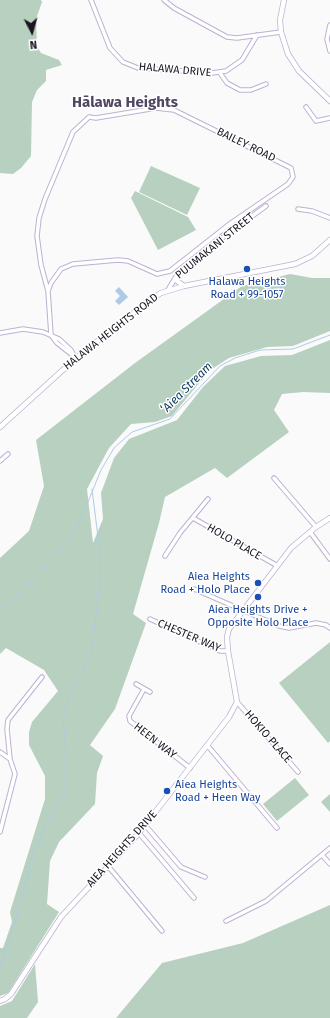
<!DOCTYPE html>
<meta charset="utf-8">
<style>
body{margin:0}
#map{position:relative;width:330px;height:1018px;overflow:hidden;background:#fafafa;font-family:"Fira Sans",sans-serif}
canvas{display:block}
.north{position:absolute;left:12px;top:12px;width:40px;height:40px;-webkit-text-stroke:3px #fff;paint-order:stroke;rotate:174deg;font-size:11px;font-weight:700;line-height:16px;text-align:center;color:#1a1521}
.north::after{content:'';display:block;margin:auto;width:14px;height:18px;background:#1a1521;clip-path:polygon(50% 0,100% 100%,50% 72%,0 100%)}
</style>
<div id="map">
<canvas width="330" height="1018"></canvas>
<div class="north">N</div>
</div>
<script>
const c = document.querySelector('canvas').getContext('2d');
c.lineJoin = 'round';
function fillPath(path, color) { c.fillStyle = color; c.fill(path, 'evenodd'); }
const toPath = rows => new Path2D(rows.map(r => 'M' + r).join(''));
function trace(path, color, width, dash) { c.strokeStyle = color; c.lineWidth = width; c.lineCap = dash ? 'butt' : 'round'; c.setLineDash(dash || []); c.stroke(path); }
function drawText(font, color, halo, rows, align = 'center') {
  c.font = font + ' "Fira Sans",sans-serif'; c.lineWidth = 3; c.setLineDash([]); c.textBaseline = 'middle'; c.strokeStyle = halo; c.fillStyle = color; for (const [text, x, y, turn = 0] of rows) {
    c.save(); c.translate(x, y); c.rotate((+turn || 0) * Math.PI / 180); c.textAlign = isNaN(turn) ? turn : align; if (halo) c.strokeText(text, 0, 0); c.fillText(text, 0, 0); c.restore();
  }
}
const green = toPath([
 [0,0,41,0,42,2,36,19,37,46,41,53,59,60,62,65,46,70,46,81,37,90,32,102,31,156,21,168,13,174,0,173],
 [151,166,200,188,187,215,139,192],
 [135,191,188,217,196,230,158,250,131,198],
 [290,274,312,278,330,278,330,331,293,346,267,347,229,358,209,371,172,416,155,422,131,424,109,448,87,489,93,543,103,519,101,493,114,458,129,439,177,420,203,387,225,366,261,356,292,355,330,340,330,393,303,392,282,394,274,410,289,432,227,478,215,468,165,497,159,523,133,614,146,623,115,709,90,745,103,756,97,773,95,804,59,842,50,861,47,904,59,912,8,993,0,996,0,948,3,948,12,922,10,912,45,799,45,776,29,745,29,732,32,722,58,691,44,670,6,648,0,654,0,558,29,531,44,486,36,440,135,363,242,286],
 [330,642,330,741,328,743,279,683],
 [295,778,309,795,277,821,263,804],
 [330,794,330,812,321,802],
 [330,905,330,1018,116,1018,162,963,243,943],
 [35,964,38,1002,27,1018,0,1018,0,1006,12,1001]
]);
const water = toPath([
 [119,287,128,297,119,305,115,301,120,296,115,291]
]);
const stream = toPath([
 [0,609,23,591,73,534,81,519,101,470,114,448,132,432,170,419,220,366,235,358,260,350,293,349,330,335],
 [0,969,21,902,32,857,47,823,66,790,66,750,63,719,70,695,91,654,99,591,100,553,92,489]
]);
const minor = toPath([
 [91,0,110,48,123,62,138,68,212,73,226,71,242,60,257,35],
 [164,0,174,8,227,37,237,38,281,32],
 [330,25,327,39,330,51],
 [220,73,227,83,240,90,251,90,266,84],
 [306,107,316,121,330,118],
 [298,209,312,211,330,218],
 [168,290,177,275,226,235,266,206],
 [48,291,51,283,61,269,73,264,118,260,128,261,157,274,170,271,231,223,288,184,293,177,291,168,174,110,156,108,96,118,89,117,73,132,45,199,39,218,37,236,41,265,48,291,51,335,57,343,76,358],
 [0,333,23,329,43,332,59,339,71,350,75,357],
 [0,461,8,454],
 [274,478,316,527],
 [193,518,276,565],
 [310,532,330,559],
 [165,556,180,533,208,499],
 [194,589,279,626,289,628,316,623,326,625,330,628],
 [150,619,220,651,228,651],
 [136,684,150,692],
 [144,689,129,716,130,721,190,768],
 [237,702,298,772],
 [207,745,277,828],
 [0,752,10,759,15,774,0,832],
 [10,759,7,729,8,720,42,677],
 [145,825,181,867,205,877],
 [139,833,194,898],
 [322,855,330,864],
 [108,866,162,931],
 [226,921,266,901,330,848]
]);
const tertiary = toPath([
 [284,0,280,20,281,32,288,54,299,71,330,101],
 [177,275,177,281,184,286],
 [0,427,76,358,151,299,161,293,184,286,295,264,312,256,330,240],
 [0,1001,5,999,11,994,61,917,139,833,229,717,237,702,228,651,227,637,229,629,291,548,316,527,330,518]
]);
const markers = [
 [247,269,4,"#1a4fb4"],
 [258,583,4,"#1a4fb4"],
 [258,597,4,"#1a4fb4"],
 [167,791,4,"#1a4fb4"]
];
const streetNames = [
 ["HALAWA DRIVE",175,70,5],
 ["BAILEY ROAD",246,145,26],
 ["PUUMAKANI STREET",215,246,-39],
 ["HALAWA HEIGHTS ROAD",111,332,-38],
 ["HOLO PLACE",234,542,30],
 ["CHESTER WAY",189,636,23],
 ["HOKIO PLACE",268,737,49],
 ["HEEN WAY",155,741,38],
 ["AIEA HEIGHTS DRIVE",122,849,-48]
];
const transitNames = [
 ["Halawa Heights",247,282],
 ["Road + 99-1057",247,295],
 ["Aiea Heights",250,577,"right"],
 ["Road + Holo Place",250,590,"right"],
 ["Aiea Heights Drive +",258,610],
 ["Opposite Holo Place",258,623],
 ["Aiea Heights",175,785,"left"],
 ["Road + Heen Way",175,798,"left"]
];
const waterNames = [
 ["ʻAiea Stream",187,388,-45]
];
const districtNames = [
 ["Hālawa Heights",125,103]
];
fillPath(green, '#b7d0bf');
fillPath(water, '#aecbe6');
trace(stream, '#aecbe6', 1);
trace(minor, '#bdb1d2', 5.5);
trace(tertiary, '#bdb1d2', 6);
trace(minor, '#fff', 3.5);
trace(tertiary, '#fff', 4.5);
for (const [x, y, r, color] of markers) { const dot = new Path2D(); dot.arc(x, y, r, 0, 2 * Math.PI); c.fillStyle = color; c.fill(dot); trace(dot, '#fff', 1.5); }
drawText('11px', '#1a1521', '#fff', streetNames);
drawText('11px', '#164399', '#fff', transitNames);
drawText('italic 12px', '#103d61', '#fff', waterNames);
drawText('bold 15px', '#504661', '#fff', districtNames);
</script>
